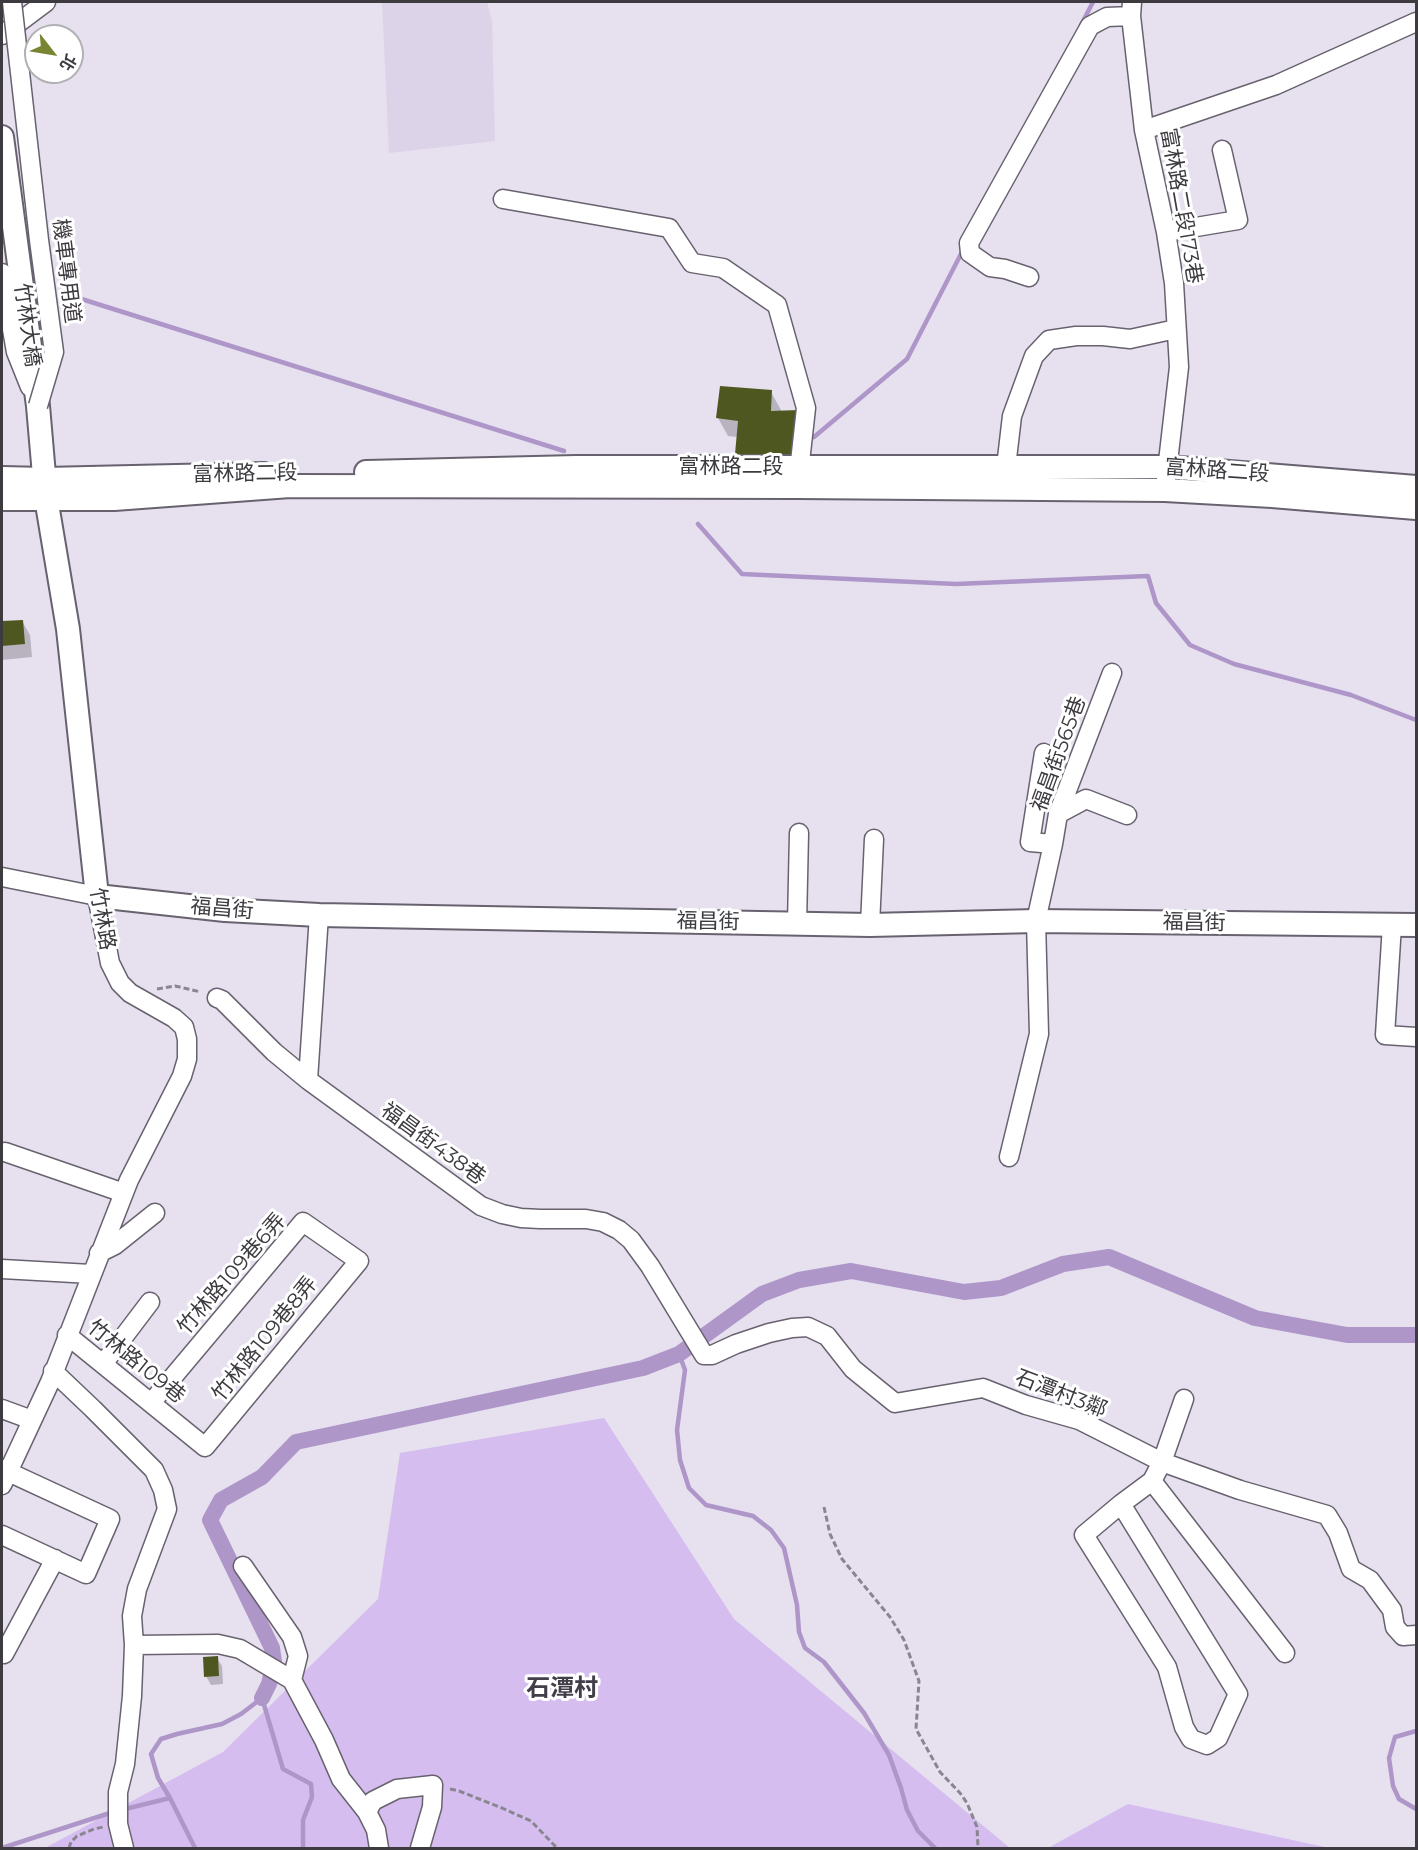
<!DOCTYPE html>
<meta charset="utf-8">
<style>
body{margin:0}
#map{position:relative;width:1418px;height:1850px;overflow:hidden;background:#e6e0ef;font-family:Montserrat,"Noto Sans TC",sans-serif}
canvas{display:block}
.frame{position:absolute;inset:0;border:3px solid #3d3a40;pointer-events:none}
.north{position:absolute;left:24px;top:24px;width:60px;height:60px;box-sizing:border-box;background:#fff;border:2px solid #b1b0b3;border-radius:50%;rotate:121deg;font-size:16px;font-weight:700;line-height:24px;text-align:center;color:#3d3a40}
.north::after{content:'';display:block;margin:auto;width:21px;height:27px;background:#798533;clip-path:polygon(50% 0,100% 100%,50% 72%,0 100%)}
</style>
<div id="map">
<canvas width="1418" height="1850"></canvas>
<div class="frame"></div>
<div class="north">北</div>
</div>
<script>
const c = document.querySelector('canvas').getContext('2d');
c.lineJoin = 'round';
function fillPath(path, color) { c.fillStyle = color; c.fill(path, 'evenodd'); }
const toPath = rows => new Path2D(rows.map(r => 'M' + r).join(''));
function trace(path, color, width, dash) { c.strokeStyle = color; c.lineWidth = width; c.lineCap = dash ? 'butt' : 'round'; c.setLineDash(dash || []); c.stroke(path); }
function drawText(font, color, halo, rows, align = 'center') {
  c.font = font + ' Montserrat,"Noto Sans TC",sans-serif'; c.lineWidth = 6; c.setLineDash([]); c.textBaseline = 'middle'; c.strokeStyle = halo; c.fillStyle = color; for (const [text, x, y, turn = 0] of rows) {
    c.save(); c.translate(x, y); c.rotate((+turn || 0) * Math.PI / 180); c.textAlign = isNaN(turn) ? turn : align; if (halo) c.strokeText(text, 0, 0); c.fillText(text, 0, 0); c.restore();
  }
}
const built = toPath([
 [382,2,487,2,492,21,495,141,389,153]
]);
const green = toPath([
 [604,1418,734,1619,1010,1848,45,1848,223,1752,378,1599,400,1453],
 [1128,1804,1329,1848,1048,1848]
]);
const shadow = toPath([
 [771,392,781,410,810,473,747,472,737,454,738,437,728,436,718,418],
 [22,621,30,635,32,657,2,660,2,623],
 [217,1658,222,1666,223,1684,211,1685,206,1676]
]);
const stream = toPath([
 [1081,25,1093,2],
 [72,296,564,451],
 [814,437,907,359,963,250],
 [698,524,742,574,956,584,1148,576,1156,603,1190,645,1234,664,1351,695,1416,720],
 [679,1354,685,1370,677,1430,680,1460,689,1488,706,1505,753,1516,771,1530,784,1548,797,1605,799,1632,805,1648,824,1662,864,1713,889,1755,901,1788,907,1810,918,1831,935,1848],
 [1416,1731,1395,1737,1389,1758,1393,1786,1399,1799,1416,1809],
 [170,1798,195,1848],
 [121,1810,170,1798,158,1778,151,1754,161,1739,177,1734,222,1724,241,1714,262,1698,283,1769,311,1784,312,1797,303,1820,303,1848],
 [2,1848,113,1812]
]);
const canal = toPath([
 [262,1698,269,1684,274,1662,272,1648,210,1520,221,1500,262,1477,296,1442,643,1368,679,1354,762,1294,799,1280,851,1271,964,1292,1001,1288,1063,1264,1109,1257,1255,1318,1347,1335,1416,1335]
]);
const building = toPath([
 [720,386,772,390,771,411,799,410,800,455,735,454,738,421,716,418],
 [23,620,25,644,2,646,2,621],
 [218,1656,219,1676,204,1677,203,1657]
]);
const path = toPath([
 [157,989,175,986,201,992],
 [824,1507,830,1534,842,1559,890,1617,904,1640,919,1681,916,1729,940,1772,960,1793,967,1803,977,1827,978,1848],
 [450,1789,459,1791,502,1808,531,1821,557,1848],
 [69,1848,71,1842,77,1836,94,1829,103,1827]
]);
const minor = toPath([
 [1132,2,1131,16,1144,130,1166,232,1174,283,1179,367,1166,479],
 [2,35,46,2],
 [1144,130,1276,85,1416,22],
 [503,199,669,228,692,263,723,268,777,305,806,408,798,480],
 [1166,232,1238,220,1222,150],
 [2,273,16,352,30,387],
 [1029,277,1005,269,990,267,970,253,969,243,1090,26,1107,17,1131,16],
 [1006,467,1012,416,1034,356,1049,340,1076,336,1103,336,1130,339,1176,329],
 [1044,753,1030,842,1053,844],
 [1058,814,1086,799,1127,815],
 [2,877,97,896,110,963,120,983,130,993,174,1018,184,1027,187,1039,187,1059,182,1076,129,1180,50,1382,2,1485],
 [319,915,308,1080,481,1206,502,1214,521,1218,540,1219,586,1219,603,1222,619,1230,631,1240,650,1266,704,1355,712,1355,736,1344,769,1333,792,1328,808,1327,827,1336,853,1369,895,1403,983,1388,1026,1405,1079,1420,1162,1462,1240,1490,1327,1515,1338,1533,1351,1569,1370,1580,1392,1610,1395,1627,1403,1636,1416,1635],
 [797,924,799,833],
 [870,925,874,839],
 [1392,925,1385,1035,1416,1037],
 [217,998,222,1000,274,1052,308,1080],
 [5,1152,124,1193],
 [1009,1157,1039,1034,1036,921,1053,844,1058,814,1112,673],
 [99,1253,115,1245,155,1213],
 [2,1269,91,1274],
 [67,1335,205,1447,359,1261,303,1222,151,1403],
 [103,1364,150,1302],
 [53,1371,93,1409,154,1470,163,1490,167,1509,137,1589,132,1616,134,1645,132,1696,125,1764,118,1792,118,1824,124,1848],
 [2,1409,32,1420],
 [2,1469,110,1519,86,1574,2,1535],
 [1152,1481,1285,1653],
 [1121,1504,1084,1535,1167,1667,1184,1727,1191,1739,1207,1745,1218,1738,1238,1694,1121,1504,1152,1481,1162,1462,1184,1399],
 [243,1566,292,1637,298,1656,292,1680],
 [134,1645,218,1644,240,1649,292,1680,324,1740,341,1779,367,1812,373,1801,397,1789,433,1785,432,1807,420,1848],
 [2,1653,4,1654,55,1559],
 [367,1812,376,1830,379,1848]
]);
const major = toPath([
 [2,137,38,406,46,498,68,629,97,896,225,910,319,915,870,925,1036,921,1416,925],
 [366,472,576,467,1167,467,1416,487],
 [2,478,45,479,264,474],
 [2,499,114,499,290,486,798,487,1165,490,1272,496,1416,508]
]);
const minorBridge = toPath([
 [12,2,39,240,54,352,38,406]
]);
const streetNames = [
 ["富林路二段173巷",1181,206,80],
 ["機車專用道",66,271,83],
 ["竹林大橋",27,325,82],
 ["富林路二段",731,467],
 ["富林路二段",1217,471,4],
 ["富林路二段",245,474,-1],
 ["福昌街565巷",1059,754,-70],
 ["福昌街",222,909,5],
 ["竹林路",102,919,80],
 ["福昌街",708,922,1],
 ["福昌街",1194,923,1],
 ["福昌街438巷",433,1144,36],
 ["竹林路109巷6弄",232,1274,-49],
 ["竹林路109巷8弄",265,1339,-51],
 ["竹林路109巷",136,1362,39],
 ["石潭村3鄰",1061,1394,21]
];
const quarterNames = [
 ["石潭村",562,1689]
];
fillPath(built, '#dcd3e8');
fillPath(green, '#d5bdf0');
fillPath(shadow, '#0003');
trace(stream, '#ae96c9', 4.5);
trace(canal, '#ae96c9', 16);
fillPath(building, '#4e5720');
trace(minor, '#68626f', 21);
trace(major, '#68626f', 26);
trace(path, '#8a8690', 3, [6, 3]);
trace(minor, '#fff', 18);
trace(major, '#fff', 22);
trace(minorBridge, '#68626f', 21, []);
trace(minorBridge, '#fff', 18);
drawText('21px', '#3d3a40', '#fff', streetNames);
drawText('bold 24px', '#433e49', '#fff', quarterNames);
</script>
